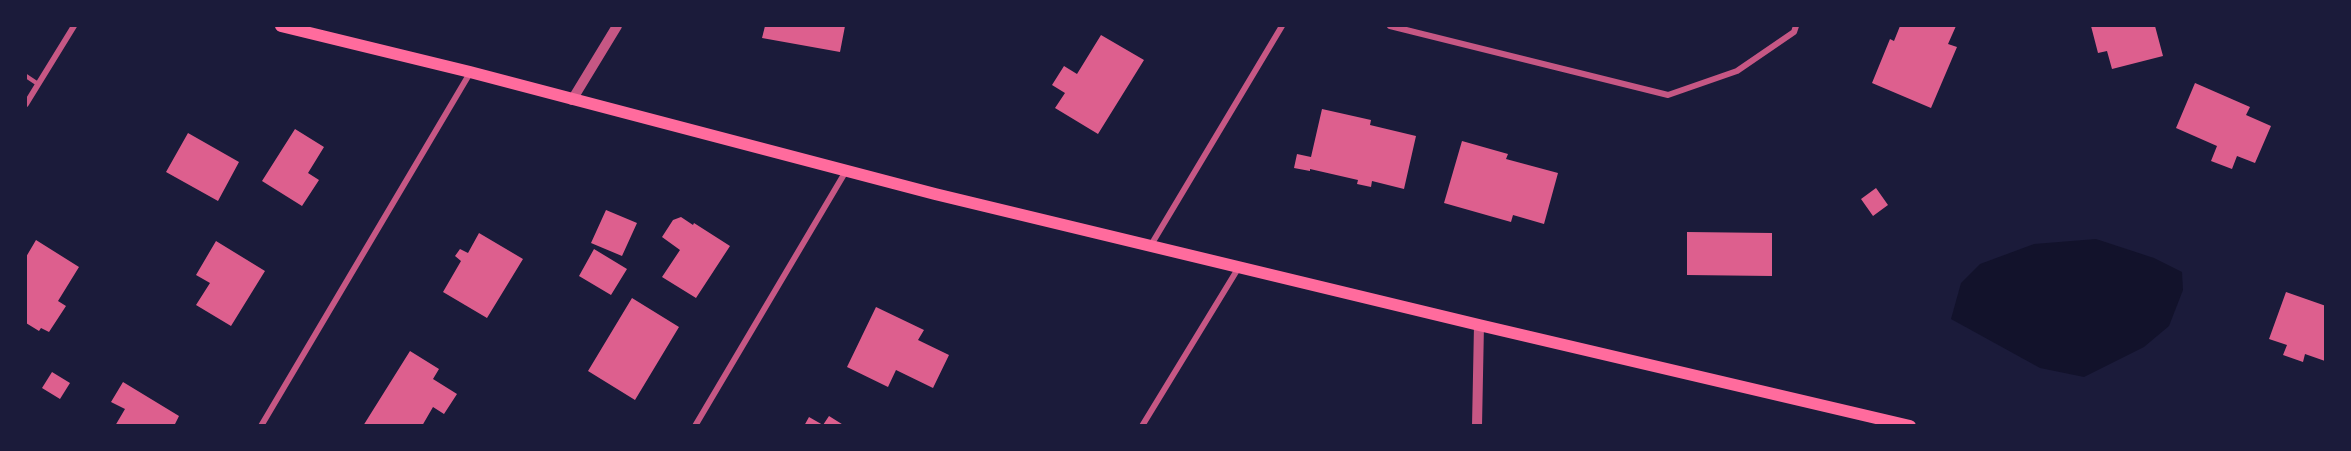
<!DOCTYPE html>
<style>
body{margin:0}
#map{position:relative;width:2351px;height:451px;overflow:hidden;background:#1b1b3a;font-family:Bitter,serif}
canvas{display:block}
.frame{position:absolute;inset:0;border:27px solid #1b1b3a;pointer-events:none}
</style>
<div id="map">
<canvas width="2351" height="451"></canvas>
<div class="frame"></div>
</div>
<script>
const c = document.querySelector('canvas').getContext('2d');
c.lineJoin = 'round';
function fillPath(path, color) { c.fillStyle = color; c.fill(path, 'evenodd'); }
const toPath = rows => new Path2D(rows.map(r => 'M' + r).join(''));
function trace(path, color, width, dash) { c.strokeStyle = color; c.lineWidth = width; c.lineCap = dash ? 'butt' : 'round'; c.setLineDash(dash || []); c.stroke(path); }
const water = toPath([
 [2096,239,2154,258,2182,272,2183,290,2169,326,2144,347,2084,377,2040,368,1951,319,1961,283,1980,264,2034,244]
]);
const building = toPath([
 [765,26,845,26,840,52,762,38],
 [1900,26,1956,26,1948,44,1957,47,1931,108,1872,83,1890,39,1894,41],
 [2091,26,2155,26,2163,56,2112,69,2107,51,2098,53],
 [1101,35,1144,60,1098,134,1055,108,1065,93,1052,85,1064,66,1077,74],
 [2195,83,2250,107,2246,115,2271,126,2255,163,2237,156,2232,169,2211,161,2217,146,2176,128],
 [1322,109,1371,120,1370,125,1416,136,1404,189,1372,181,1371,187,1357,184,1358,180,1310,169,1310,171,1294,168,1297,154,1311,157],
 [295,129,324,147,308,173,319,180,302,206,262,181],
 [188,133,239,162,218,201,166,172],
 [1462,141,1508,154,1506,159,1558,173,1544,224,1513,215,1511,222,1444,203],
 [1876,188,1888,205,1873,216,1861,199],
 [606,210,637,223,622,256,591,243],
 [681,217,693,225,694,223,730,246,696,298,662,277,680,250,662,237,673,220],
 [1687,232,1772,233,1772,276,1687,275],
 [479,233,523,259,487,318,443,292,461,261,455,256,460,249,468,253],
 [36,240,79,267,58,301,66,306,49,332,41,328,39,331,26,323,26,257],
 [216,241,265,271,231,326,196,305,210,283,196,275],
 [594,249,627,269,611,295,579,276],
 [2286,292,2326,306,2325,361,2305,354,2303,362,2283,355,2287,345,2269,339],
 [632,298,679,327,635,400,588,371],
 [876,307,924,330,918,340,949,355,933,388,896,370,888,387,847,367],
 [410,351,439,369,433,379,457,394,444,414,433,407,422,426,363,426],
 [52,372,70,383,60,399,42,388],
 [123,382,179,416,174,426,115,426,125,409,111,402],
 [829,416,845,426,804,426,809,417,823,425]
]);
const service = toPath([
 [26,76,38,84]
]);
const minor = toPath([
 [1390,26,1668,95,1737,71,1794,32,1796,26],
 [26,104,74,26],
 [1151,245,1282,26],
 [261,426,470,73],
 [695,426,846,171],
 [1142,426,1239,267]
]);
const tertiary = toPath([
 [572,100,617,26],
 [1477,426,1479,325]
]);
const secondary = toPath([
 [281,26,470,72,935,194,1479,325,1910,426]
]);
fillPath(water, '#12122b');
fillPath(building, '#dd5f8e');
trace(service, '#c65784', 4.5);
trace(minor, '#c65784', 6);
trace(tertiary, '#c65784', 10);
trace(secondary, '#ff6b9d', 12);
</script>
